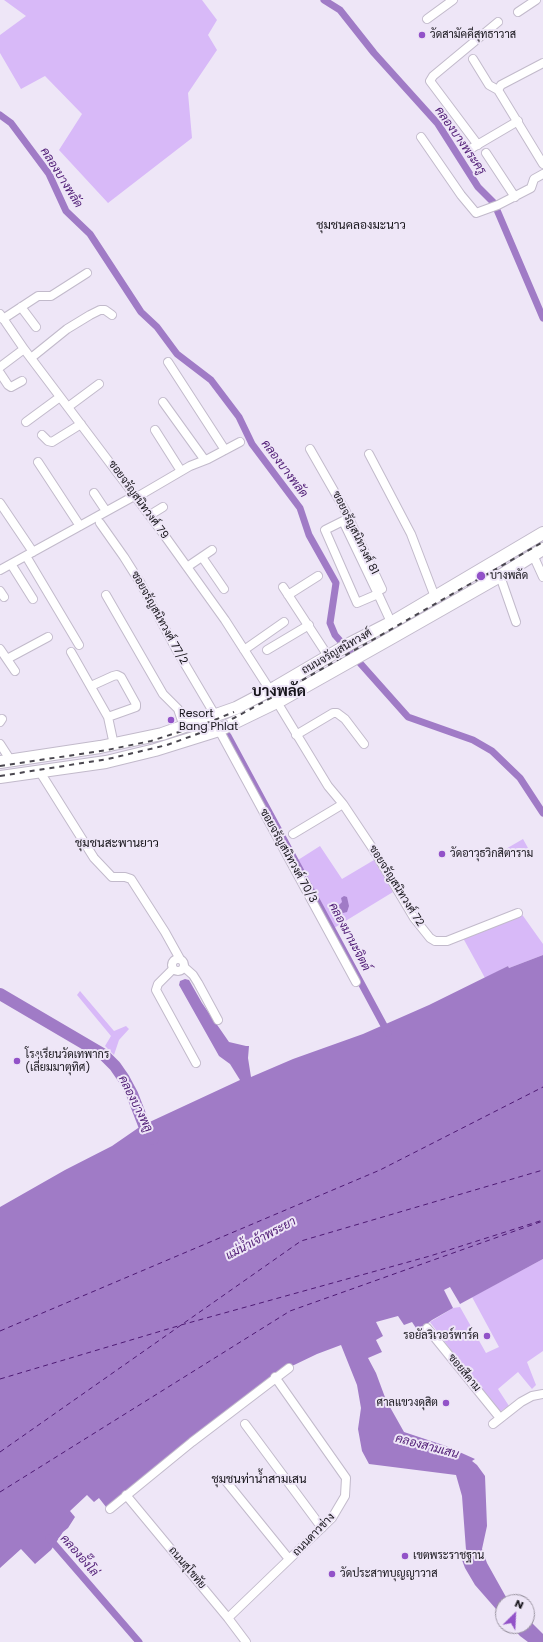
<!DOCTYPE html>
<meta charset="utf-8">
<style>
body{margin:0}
#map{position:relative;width:543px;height:1642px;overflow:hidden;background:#eee6f7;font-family:Poppins,sans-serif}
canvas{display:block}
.north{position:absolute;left:495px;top:1594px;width:40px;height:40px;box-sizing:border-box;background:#eee6f7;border:1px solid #98929f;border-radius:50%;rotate:24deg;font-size:11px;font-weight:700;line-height:16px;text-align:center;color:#16141a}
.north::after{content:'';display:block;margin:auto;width:14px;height:18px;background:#9252c8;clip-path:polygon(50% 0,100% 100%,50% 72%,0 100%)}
</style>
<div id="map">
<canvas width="543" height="1642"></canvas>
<div class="north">N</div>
</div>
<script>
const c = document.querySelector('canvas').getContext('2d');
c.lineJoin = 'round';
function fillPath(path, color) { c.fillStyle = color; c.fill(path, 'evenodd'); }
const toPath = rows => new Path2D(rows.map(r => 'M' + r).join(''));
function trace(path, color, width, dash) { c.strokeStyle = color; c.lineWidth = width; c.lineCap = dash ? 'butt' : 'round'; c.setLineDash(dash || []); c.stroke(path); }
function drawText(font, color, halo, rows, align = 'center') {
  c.font = font + ' Poppins,Sarabun,sans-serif'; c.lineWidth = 4; c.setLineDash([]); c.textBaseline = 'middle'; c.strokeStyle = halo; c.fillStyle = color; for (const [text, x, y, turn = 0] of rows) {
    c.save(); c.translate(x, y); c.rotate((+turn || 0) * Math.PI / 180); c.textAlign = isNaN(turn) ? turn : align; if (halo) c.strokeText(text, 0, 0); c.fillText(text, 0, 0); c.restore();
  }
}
const green = toPath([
 [4,0,202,0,217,20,208,35,217,50,188,93,192,138,108,203,59,150,82,114,45,76,21,89,0,53,0,35,26,16],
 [523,839,528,848,509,858,504,850],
 [320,846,342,879,374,860,393,892,334,928,298,860],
 [521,913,543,944,543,955,509,968,508,966,485,978,463,938],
 [80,991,114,1031,126,1026,129,1029,119,1040,114,1055,105,1046,111,1036,77,995],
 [543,1259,543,1351,527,1362,536,1385,532,1389,518,1372,498,1389,509,1406,498,1413,430,1322,453,1308,460,1307,486,1353,499,1347,472,1297]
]);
const water = toPath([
 [344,896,347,897,349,906,347,912,339,914,333,912,333,908,335,905,339,905,342,902,341,898],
 [543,955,543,1259,460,1304,450,1287,444,1290,453,1308,432,1320,418,1331,412,1322,404,1325,398,1316,376,1322,383,1336,376,1340,382,1352,368,1358,376,1373,386,1400,404,1432,446,1446,475,1459,472,1461,477,1465,485,1476,487,1526,482,1549,487,1563,506,1597,511,1602,503,1602,503,1617,475,1585,465,1568,462,1560,463,1552,466,1550,462,1496,456,1475,369,1464,362,1451,358,1429,361,1408,357,1385,341,1345,317,1354,292,1366,145,1476,106,1507,99,1498,94,1502,87,1495,70,1511,75,1517,68,1528,63,1532,51,1550,35,1564,21,1549,0,1568,0,1207,65,1170,112,1146,141,1126,240,1080,230,1064,219,1056,179,985,180,981,185,979,189,980,202,1003,229,1042,246,1046,249,1046,248,1058,251,1077,293,1059,363,1034,429,1005,508,966,509,968],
 [527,1618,543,1634,543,1642,528,1642,520,1636,511,1626,527,1626]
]);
const canal = toPath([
 [324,0,340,10,374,53,438,124,478,187,494,203,543,318],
 [0,115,11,123,49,174,66,211,90,234,141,312,157,327,177,354,211,380,239,417,252,444,300,508,309,535,336,583,330,623,335,635,408,717,473,740,492,751,520,778,543,813],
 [228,736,388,1033],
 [49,1538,139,1642]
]);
const river = toPath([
 [0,994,104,1055,115,1066,124,1079,132,1094,144,1125,153,1139]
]);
const ferry = toPath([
 [181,1325,430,1256,543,1220],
 [0,1331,380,1170,543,1087],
 [0,1379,178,1326],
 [0,1452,301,1241,543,1170],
 [0,1492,290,1311,543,1221]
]);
const street = toPath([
 [518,12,536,0],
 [427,19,453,0],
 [473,59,489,85,498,90,543,164],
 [498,90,501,85,543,63],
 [421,137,461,195,476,213,498,205,531,188,534,179,543,174],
 [478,145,430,81,433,76,498,22],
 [472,148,518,121],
 [486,153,515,197],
 [21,307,36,327],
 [0,314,24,349,162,532,225,620,270,690],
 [3,319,38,296,51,296,87,273],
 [31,358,67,329,90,315,100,310,105,310,112,315],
 [168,362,225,450],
 [0,367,24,349],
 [0,373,8,385,11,387,22,381],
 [163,402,204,459],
 [68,407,99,384],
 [26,422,60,397],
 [155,430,181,471],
 [42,435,48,441,52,442,81,424],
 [310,449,346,512,382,589],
 [369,454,411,534,435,597],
 [38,462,80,526],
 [94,493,106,511],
 [137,497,190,466,208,459,240,442],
 [0,503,33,552],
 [150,515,163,507],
 [100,523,124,557,141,584,176,649,215,715],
 [533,555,543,577],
 [26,556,79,645],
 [202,557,224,589],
 [11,564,33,599],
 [187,567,212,550],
 [0,570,136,495],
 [500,576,516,622],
 [283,587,328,656],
 [0,591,4,597],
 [378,594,357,603,325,530,343,521,378,594,391,622],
 [106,595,163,694,178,709,184,727],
 [288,595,318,576],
 [0,649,15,671],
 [244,650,284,622],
 [267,650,309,625],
 [71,652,108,717,114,745],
 [7,659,48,637],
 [91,686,113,676,117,675,121,677,136,704,136,707,108,717],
 [277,702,328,786,343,804,373,849,414,918,430,938,435,941,447,941,518,913],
 [0,722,2,719],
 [219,730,356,982],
 [296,735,333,713,337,713,345,719,364,744],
 [0,744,11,761],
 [40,772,94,858,112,877,125,877,131,879,165,932,180,959],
 [293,834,343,804],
 '172 965a6 6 0 1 1 12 0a6 6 0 1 1-12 0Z',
 [184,967,193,975,198,983,218,1020],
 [173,969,158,984,156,990,196,1063],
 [427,1328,500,1418],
 [245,1424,322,1528],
 [493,1424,521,1402,532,1396,543,1394],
 [225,1480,289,1559],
 [126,1495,228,1618,246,1642],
 [110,1509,192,1442,289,1368],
 [228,1618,332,1518,345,1496,346,1478,275,1377]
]);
const primary = toPath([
 [0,762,100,747,162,734,236,708,276,687,351,643,396,620,543,533],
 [0,777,106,762,155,750,219,730,283,699,393,637,500,576,543,549]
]);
const rail = toPath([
 [0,766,107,750,151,741,207,723,234,712],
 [0,776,108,759,167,745,200,733,234,718,280,693,543,542]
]);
const markers = [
 [422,35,4,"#9252c8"],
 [481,576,5,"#9252c8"],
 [171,720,4,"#9252c8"],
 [442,854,4,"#9252c8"],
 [17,1061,4,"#9252c8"],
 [487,1336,4,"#9252c8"],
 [446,1403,4,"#9252c8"],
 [405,1556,4,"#9252c8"],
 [332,1574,4,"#9252c8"]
];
const poiNames = [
 ["วัดสามัคคีสุทธาวาส",430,35],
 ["บางพลัด",490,576],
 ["Resort",179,714],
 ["Bang Phlat",179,727],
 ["วัดอาวุธวิกสิตาราม",450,854],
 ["โรงเรียนวัดเทพากร",25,1055],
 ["(เลี่ยมมาตุทิศ)",25,1068],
 ["รอยัลริเวอร์พาร์ค",479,1336,"right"],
 ["ศาลแขวงดุสิต",438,1403,"right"],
 ["เขตพระราชฐาน",413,1556],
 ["วัดประสาทบุญญาวาส",340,1574]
];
const streetNames = [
 ["ซอยจรัญสนิทวงศ์ 79",138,500,54],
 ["ซอยจรัญสนิทวงศ์ 81",355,533,64],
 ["ซอยจรัญสนิทวงศ์ 77/2",159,618,61],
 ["ถนนจรัญสนิทวงศ์",337,652,-30],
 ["ซอยจรัญสนิทวงศ์ 70/3",288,856,61],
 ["ซอยจรัญสนิทวงศ์ 72",396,886,58],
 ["ซอยสีคาม",464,1373,51],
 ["ถนนดาวข่าง",314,1535,-46],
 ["ถนนสุโขทัย",187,1568,50]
];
const waterNames = [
 ["คลองบางพระครู",460,141,55],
 ["คลองบางพลัด",61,178,58],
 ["คลองบางพลัด",284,469,53],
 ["คลองมานะจิตต์",349,937,62],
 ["คลองบางพลู",135,1104,63],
 ["แม่น้ำเจ้าพระยา",261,1239,-28],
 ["คลองสามเสน",427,1447,15],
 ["คลองอั๊งโล่",79,1556,49]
];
const neighbourhoodNames = [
 ["ชุมชนคลองมะนาว",361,226],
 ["ชุมชนสะพานยาว",117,844],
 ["ชุมชนท่าน้ำสามเสน",259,1480]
];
const districtNames = [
 ["บางพลัด",279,692]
];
fillPath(green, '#d8b9f8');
fillPath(water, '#a07bc6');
trace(canal, '#a07bc6', 7);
trace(river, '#a07bc6', 12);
trace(ferry, '#4e1a74', 1, [5, 4]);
trace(street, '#c2bacb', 10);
trace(primary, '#c2bacb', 14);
trace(street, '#fff', 8);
trace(primary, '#fff', 12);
trace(rail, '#4a474f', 2, [5, 5]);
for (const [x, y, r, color] of markers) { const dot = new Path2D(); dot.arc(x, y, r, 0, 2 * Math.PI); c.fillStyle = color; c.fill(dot); trace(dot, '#eee6f7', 1.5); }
drawText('11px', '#16141a', '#eee6f7', poiNames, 'left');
drawText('11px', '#16141a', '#eee6f7', streetNames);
drawText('italic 12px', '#4e1a74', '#eee6f7', waterNames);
drawText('12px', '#16141a', '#eee6f7', neighbourhoodNames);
drawText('bold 15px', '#16141a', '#eee6f7', districtNames);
</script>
